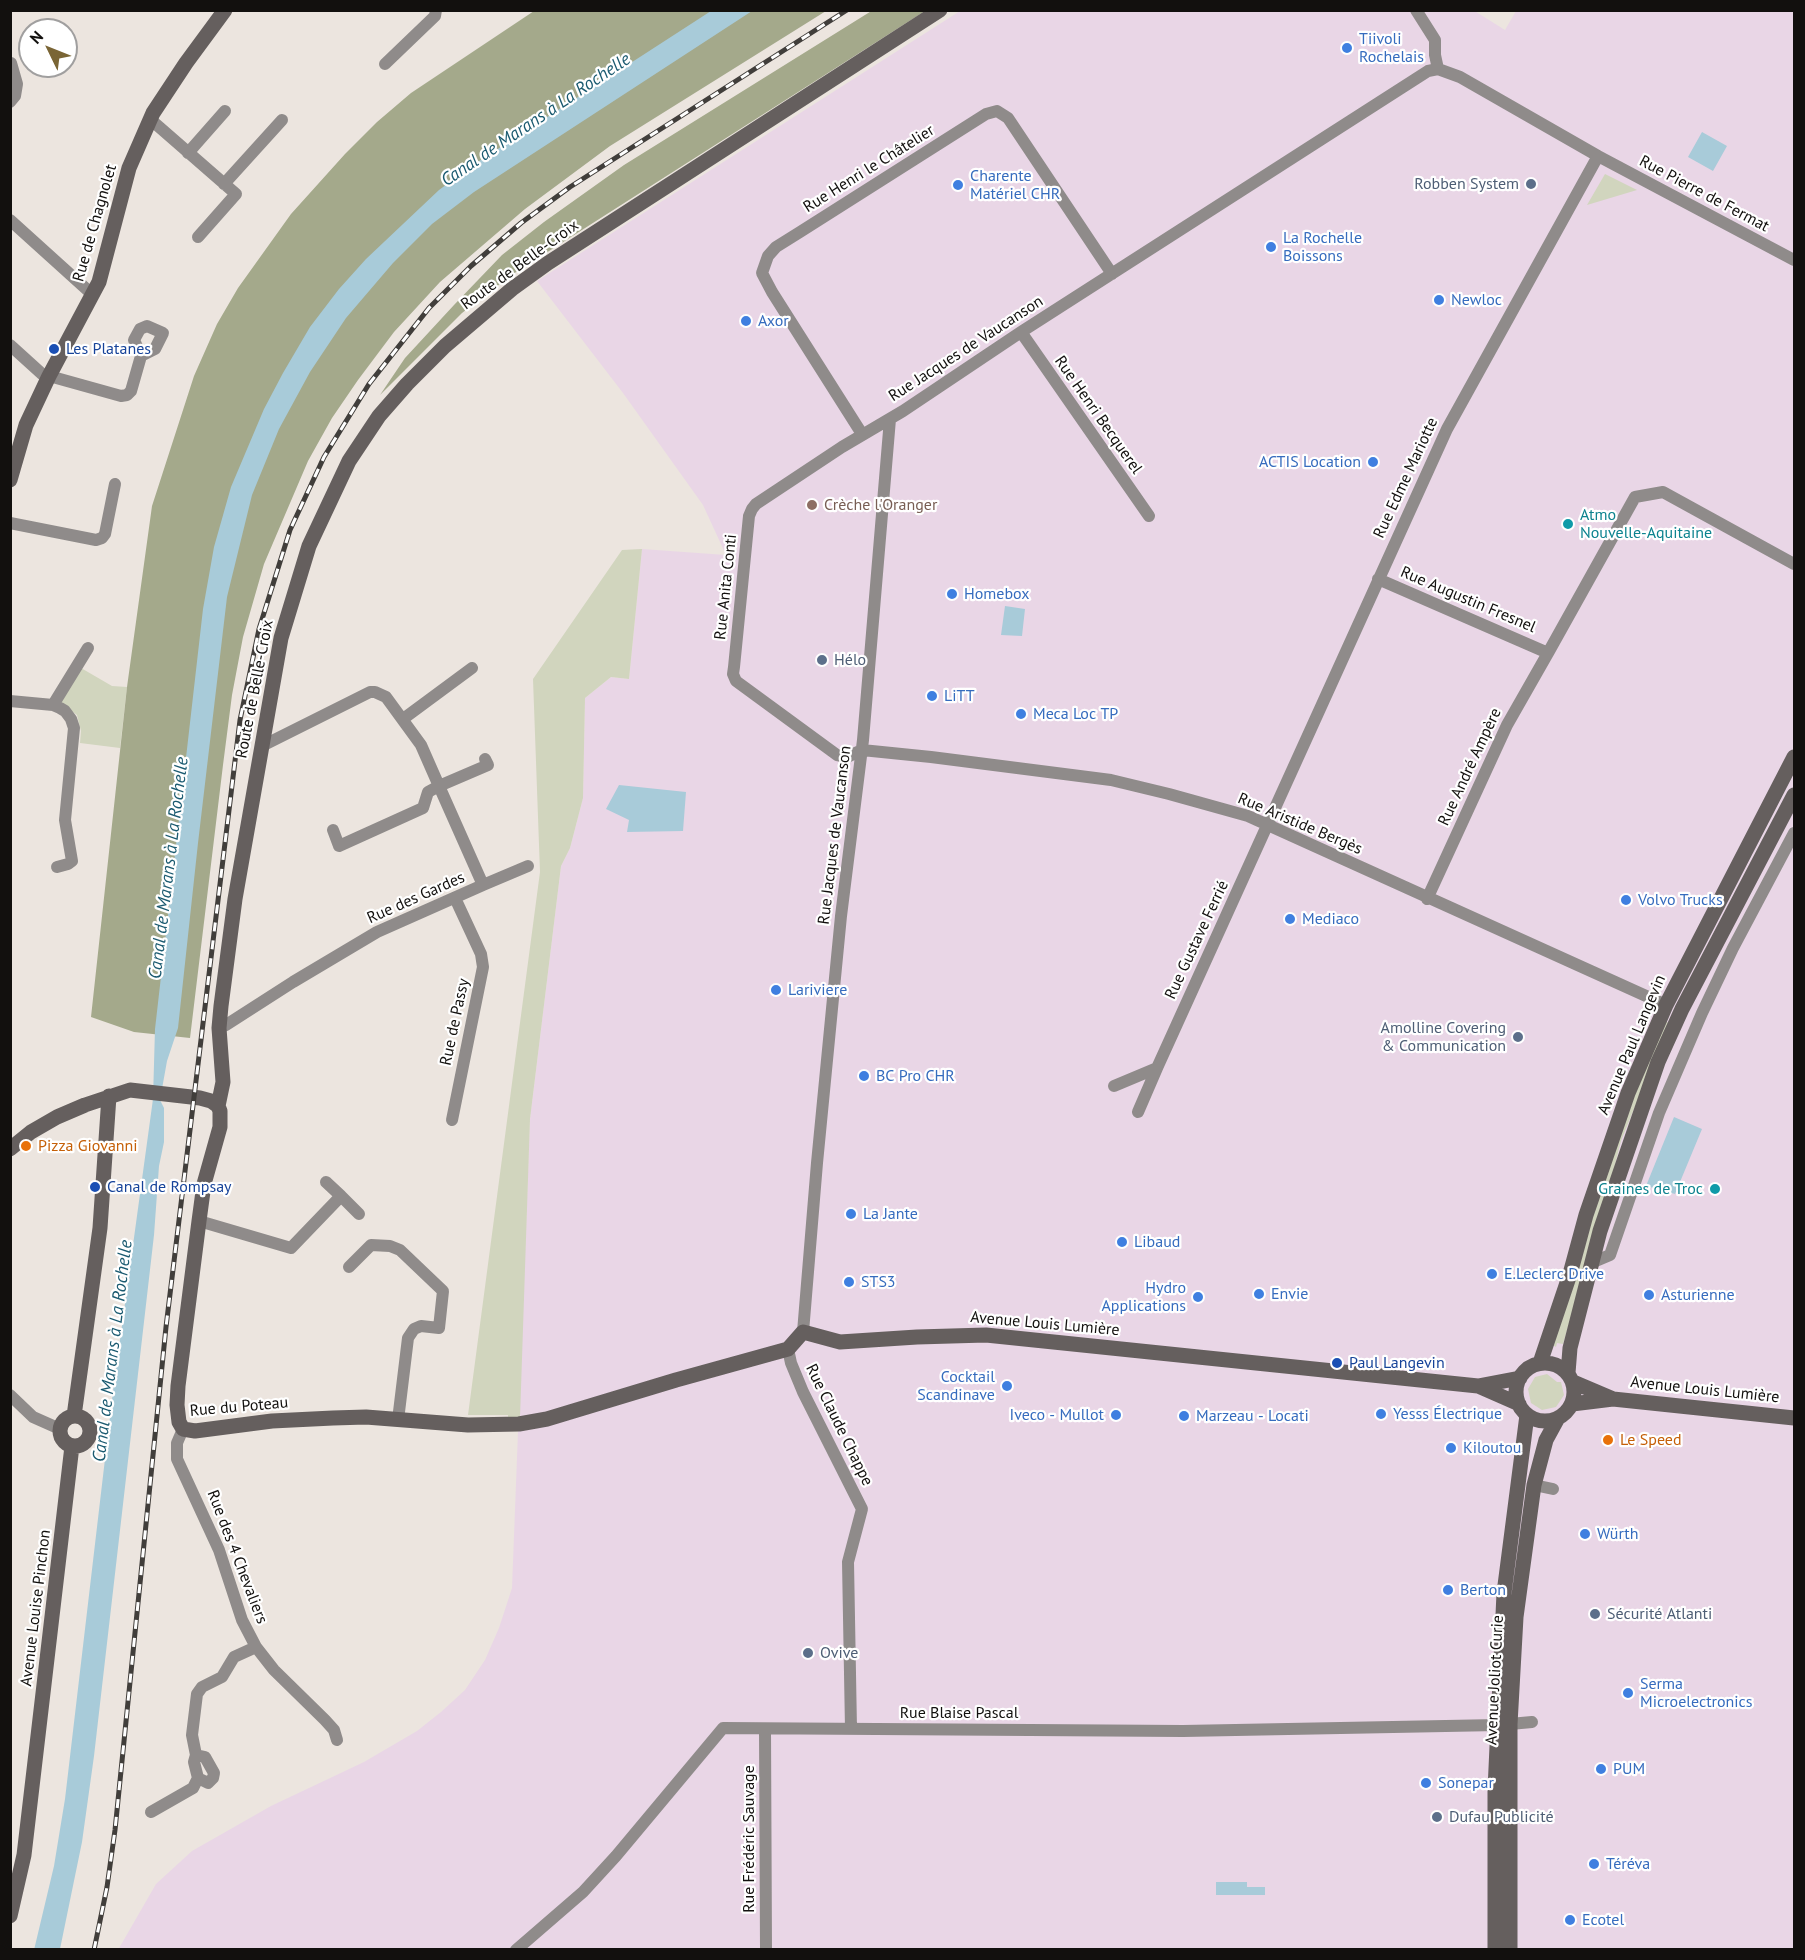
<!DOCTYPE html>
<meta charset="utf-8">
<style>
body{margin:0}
#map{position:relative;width:1805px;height:1960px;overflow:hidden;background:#ece5df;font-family:"PT Sans",sans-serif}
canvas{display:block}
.frame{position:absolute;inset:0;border:12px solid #12100e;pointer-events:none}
.north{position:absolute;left:18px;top:18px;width:60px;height:60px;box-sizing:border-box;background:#fff;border:2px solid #a09f9f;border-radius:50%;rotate:313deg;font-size:16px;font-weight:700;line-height:24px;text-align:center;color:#12100e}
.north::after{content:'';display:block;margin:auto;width:21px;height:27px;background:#7a6535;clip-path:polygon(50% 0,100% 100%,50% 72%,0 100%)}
</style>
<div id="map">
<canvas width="1805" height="1960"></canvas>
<div class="frame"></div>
<div class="north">N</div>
</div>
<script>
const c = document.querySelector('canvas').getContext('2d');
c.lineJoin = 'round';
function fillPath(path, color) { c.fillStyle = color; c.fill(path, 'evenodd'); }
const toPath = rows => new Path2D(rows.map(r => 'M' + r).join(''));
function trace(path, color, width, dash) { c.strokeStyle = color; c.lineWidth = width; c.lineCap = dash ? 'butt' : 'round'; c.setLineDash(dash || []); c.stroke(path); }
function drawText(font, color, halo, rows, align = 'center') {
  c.font = font + ' "PT Sans",sans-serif'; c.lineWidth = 4.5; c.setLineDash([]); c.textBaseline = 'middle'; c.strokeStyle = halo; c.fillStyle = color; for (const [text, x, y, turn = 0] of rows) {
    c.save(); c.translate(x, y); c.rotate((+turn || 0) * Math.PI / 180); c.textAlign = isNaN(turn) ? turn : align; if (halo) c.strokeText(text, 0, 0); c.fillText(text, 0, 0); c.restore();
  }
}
const industrial = toPath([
 [1473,10,1505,30,1516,11,1794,11,1794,1949,118,1950,156,1884,192,1851,271,1806,364,1762,417,1731,441,1712,465,1690,485,1660,499,1628,512,1588,530,1119,561,866,570,848,583,798,585,698,611,677,629,679,642,549,726,555,703,505,623,393,537,281,960,11]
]);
const green = toPath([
 [1605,174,1637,190,1587,205],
 [642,549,629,679,611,677,585,698,583,798,570,848,561,866,530,1119,520,1418,508,1419,508,1415,468,1415,540,872,533,679,622,550],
 [81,668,112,686,127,687,120,748,80,743,81,731,77,715,60,702],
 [1665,1021,1669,1023,1621,1141,1613,1173,1563,1344,1557,1343,1556,1347,1553,1345,1612,1146],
 [1547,1374,1557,1382,1561,1382,1564,1395,1556,1407,1542,1410,1531,1403,1528,1389,1535,1377]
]);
const forest = toPath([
 [873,10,925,11,513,274,462,313,380,395,405,358,454,305,502,255,544,222,624,165],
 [534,11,826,11,610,146,525,209,440,282,394,332,358,380,332,418,308,461,264,564,243,637,232,695,223,765,190,1038,134,1032,91,1017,127,687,152,506,194,376,217,324,238,288,291,214,345,154,377,122,411,93]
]);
const water = toPath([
 [711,11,752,11,474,192,432,224,393,263,346,318,310,372,279,429,252,495,227,597,198,843,178,1028,167,1061,160,1100,164,1108,164,1142,159,1166,154,1235,94,1756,82,1842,60,1949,34,1950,54,1866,65,1799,113,1391,153,1099,155,1029,203,609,214,547,231,487,264,409,283,373,310,327,339,289,366,259,439,190,473,165],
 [1702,132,1727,146,1713,171,1688,157],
 [1005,606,1025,609,1022,636,1001,635],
 [619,785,686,792,683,831,627,832,629,820,606,809],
 [1674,1117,1702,1129,1675,1194,1646,1186],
 [1216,1882,1247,1882,1247,1887,1265,1887,1265,1895,1216,1895]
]);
const street = toPath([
 [1416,10,1435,40,1435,55,1438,69],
 [385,64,435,16,436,10],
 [10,102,15,96,17,84,11,63],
 [150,119,236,194,198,237],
 [188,153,225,111],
 [224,184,282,120],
 [10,220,93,295],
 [1021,332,1149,516],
 [10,345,42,374,121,396,127,395,131,391,141,356,155,349,163,333,147,326,140,329,134,340,141,356],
 [862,434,772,292,762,273,768,256,776,247,800,232,986,114,997,111,1008,118,1112,274],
 [10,523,96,540,102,538,105,534,115,484],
 [1378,579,1548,653,1635,497,1663,492,1794,564],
 [10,701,53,705,60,708,65,711,71,719,74,728,65,820,72,861,68,864,57,867],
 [53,705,88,648],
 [403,719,472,668],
 [262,746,370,692,375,692,386,697,421,745,439,786,428,792,423,808,339,846,333,830],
 [862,750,847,757,837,755,736,681,733,674,734,667,749,516,752,509,756,504,842,447,903,411,1021,332,1428,71,1438,69,1460,77,1598,156,1794,260],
 [862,750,931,757,1111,780,1169,794,1248,816,1666,1005],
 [483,885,528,866],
 [1427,899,1507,725,1548,653],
 [219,1028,226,1025,293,982,377,932,483,885,439,786,488,765,485,759],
 [1114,1086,1157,1068,1447,429,1598,156],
 [1138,1112,1157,1068],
 [452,1120,483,967,481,954,455,898],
 [326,1182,341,1196],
 [199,1221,291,1248,341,1196,359,1214],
 [1591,1263,1610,1255,1659,1113,1702,1013,1733,948,1794,833],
 [349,1267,371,1245,390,1246,400,1250,443,1291,439,1328,421,1326,414,1329,408,1338,398,1420],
 [803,1332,817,1163,841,916,863,740,890,419],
 [788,1349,791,1363,803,1392,862,1509,848,1562,851,1729],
 [10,1395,33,1417,60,1429],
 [183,1429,177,1443,177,1459,219,1550,242,1620,256,1647,274,1670,325,1720,334,1730,337,1740],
 [1534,1485,1553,1489],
 [1510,1724,1532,1722],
 [765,1729,766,1950],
 [196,1755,205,1757,214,1773,213,1778,208,1783,198,1778],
 [151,1812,193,1788,198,1778,194,1762,196,1755,192,1735,197,1694,202,1687,222,1677,234,1657,256,1647],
 [516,1950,583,1892,616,1856,723,1728,1183,1731,1498,1725]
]);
const secondary = toPath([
 [940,10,548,263,512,289,445,346,407,384,379,416,349,461,309,546,281,638,235,899,221,1006,219,1028,223,1082,218,1106,220,1111,220,1127,204,1184,199,1221,178,1386,177,1405,179,1422,183,1429,195,1431,272,1421,333,1418,366,1417,468,1425,519,1424,547,1419,676,1380,788,1349,803,1332,840,1342,917,1337,986,1335,1478,1386,1520,1378],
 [10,480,26,425,49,376,99,282,129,168,153,113,186,63,225,10],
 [10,1149,31,1132,57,1117,85,1105,130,1090,200,1098,211,1101,218,1106],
 [1540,1363,1570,1274,1586,1215,1628,1093,1666,1005,1794,757],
 '1516 1392a29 29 0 1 1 58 0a29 29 0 1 1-58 0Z',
 [1568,1373,1570,1348,1600,1231,1658,1062,1682,1009,1794,795],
 [1573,1382,1613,1399],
 [1478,1386,1519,1404],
 [1572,1404,1613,1399,1794,1418],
 [74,1416,100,1228,109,1096],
 '60 1431a15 15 0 1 1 30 0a15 15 0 1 1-30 0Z',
 [10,1916,24,1855,72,1446],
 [1495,1950,1495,1790,1504,1593,1527,1415],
 [1510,1950,1510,1724,1516,1617,1534,1485,1546,1440,1558,1418]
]);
const rail = toPath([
 [94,1950,107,1887,115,1830,166,1327,240,720,259,629,290,530,324,457,369,384,429,308,471,266,521,223,570,187,847,10]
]);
const markers = [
 [1347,48,6,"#3f7fe0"],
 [1531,184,6,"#5c6f8a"],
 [958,185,6,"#3f7fe0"],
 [1271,247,6,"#3f7fe0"],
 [1439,300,6,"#3f7fe0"],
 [746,321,6,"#3f7fe0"],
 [54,349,6,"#1a4fb4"],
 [1373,462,6,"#3f7fe0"],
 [812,505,6,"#8d6e63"],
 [1568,524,6,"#0f9aa8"],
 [952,594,6,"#3f7fe0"],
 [822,660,6,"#5c6f8a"],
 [932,696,6,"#3f7fe0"],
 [1021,714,6,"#3f7fe0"],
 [1626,900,6,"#3f7fe0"],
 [1290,919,6,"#3f7fe0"],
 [776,990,6,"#3f7fe0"],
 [1518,1037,6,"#5c6f8a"],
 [864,1076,6,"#3f7fe0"],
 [26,1146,6,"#e8710a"],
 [95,1187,6,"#1a4fb4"],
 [1715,1189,6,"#0f9aa8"],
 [851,1214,6,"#3f7fe0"],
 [1122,1242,6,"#3f7fe0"],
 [1492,1274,6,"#3f7fe0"],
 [849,1282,6,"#3f7fe0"],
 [1259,1294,6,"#3f7fe0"],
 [1649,1295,6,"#3f7fe0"],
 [1198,1297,6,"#3f7fe0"],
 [1337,1363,6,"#1a4fb4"],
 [1007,1386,6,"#3f7fe0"],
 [1381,1414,6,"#3f7fe0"],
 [1116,1415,6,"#3f7fe0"],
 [1184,1416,6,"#3f7fe0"],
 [1608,1440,6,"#e8710a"],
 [1451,1448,6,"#3f7fe0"],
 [1585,1534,6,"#3f7fe0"],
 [1448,1590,6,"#3f7fe0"],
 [1595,1614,6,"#5c6f8a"],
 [808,1653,6,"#5c6f8a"],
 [1628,1693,6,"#3f7fe0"],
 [1601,1769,6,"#3f7fe0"],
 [1426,1783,6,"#3f7fe0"],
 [1437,1817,6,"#5c6f8a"],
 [1594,1864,6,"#3f7fe0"],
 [1570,1920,6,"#3f7fe0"]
];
const shopNames = [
 ["Tiivoli",1359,39],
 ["Rochelais",1359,57],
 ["Charente",970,176],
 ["Matériel CHR",970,194],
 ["La Rochelle",1283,238],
 ["Boissons",1283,256],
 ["Newloc",1451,300],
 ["Axor",758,321],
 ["ACTIS Location",1361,462,"right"],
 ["Homebox",964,594],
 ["LiTT",944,696],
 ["Meca Loc TP",1033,714],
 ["Volvo Trucks",1638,900],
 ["Mediaco",1302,919],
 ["Lariviere",788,990],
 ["BC Pro CHR",876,1076],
 ["La Jante",863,1214],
 ["Libaud",1134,1242],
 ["E.Leclerc Drive",1504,1274],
 ["STS3",861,1282],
 ["Hydro",1186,1288,"right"],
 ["Applications",1186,1306,"right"],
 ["Envie",1271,1294],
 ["Asturienne",1661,1295],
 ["Cocktail",995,1377,"right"],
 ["Scandinave",995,1395,"right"],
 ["Yesss Électrique",1393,1414],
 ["Iveco - Mullot",1104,1415,"right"],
 ["Marzeau - Locati",1196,1416],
 ["Kiloutou",1463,1448],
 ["Würth",1597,1534],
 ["Berton",1460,1590],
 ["Serma",1640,1684],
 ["Microelectronics",1640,1702],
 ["PUM",1613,1769],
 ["Sonepar",1438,1783],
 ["Téréva",1606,1864],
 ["Ecotel",1582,1920]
];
const streetNames = [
 ["Rue Henri le Châtelier",869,169,-32],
 ["Rue Pierre de Fermat",1704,194,28],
 ["Rue de Chagnolet",95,223,-74],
 ["Route de Belle-Croix",520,265,-36],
 ["Rue Jacques de Vaucanson",966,349,-33],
 ["Rue Henri Becquerel",1098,415,55],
 ["Rue Edme Mariotte",1406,478,-65],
 ["Rue Anita Conti",726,587,-84],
 ["Rue Augustin Fresnel",1468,600,23],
 ["Route de Belle-Croix",255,689,-79],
 ["Rue André Ampère",1470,767,-65],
 ["Rue Aristide Bergès",1300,824,23],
 ["Rue Jacques de Vaucanson",835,835,-83],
 ["Rue des Gardes",416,898,-24],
 ["Rue Gustave Ferrié",1197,940,-65],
 ["Rue de Passy",455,1022,-78],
 ["Avenue Paul Langevin",1632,1045,-67],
 ["Avenue Louis Lumière",1045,1324,5],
 ["Avenue Louis Lumière",1705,1390,6],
 ["Rue du Poteau",239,1407,-5],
 ["Rue Claude Chappe",839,1425,64],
 ["Rue des 4 Chevaliers",237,1557,69],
 ["Avenue Louise Pinchon",36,1608,-83],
 ["Avenue Joliot Curie",1495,1680,-87],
 ["Rue Blaise Pascal",959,1713],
 ["Rue Frédéric Sauvage",749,1839,-90]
];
const serviceNames = [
 ["Robben System",1519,184,"right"],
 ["Hélo",834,660],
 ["Amolline Covering",1506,1028,"right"],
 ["& Communication",1506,1046,"right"],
 ["Sécurité Atlanti",1607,1614],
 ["Ovive",820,1653],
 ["Dufau Publicité",1449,1817]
];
const transitNames = [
 ["Les Platanes",66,349],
 ["Canal de Rompsay",107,1187],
 ["Paul Langevin",1349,1363]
];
const educationNames = [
 ["Crèche l'Oranger",824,505]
];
const cultureNames = [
 ["Atmo",1580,515],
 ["Nouvelle-Aquitaine",1580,533],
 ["Graines de Troc",1703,1189,"right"]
];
const foodNames = [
 ["Pizza Giovanni",38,1146],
 ["Le Speed",1620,1440]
];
const waterNames = [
 ["Canal de Marans à La Rochelle",536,120,-34],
 ["Canal de Marans à La Rochelle",169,868,-83],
 ["Canal de Marans à La Rochelle",113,1351,-83]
];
fillPath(industrial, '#e9d6e6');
fillPath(green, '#d1d5be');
fillPath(forest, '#a4a98b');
fillPath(water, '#a8cbd9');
trace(street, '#8f8b8a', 12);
trace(secondary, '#655f5e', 15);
trace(rail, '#413e3b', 5);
trace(rail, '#fff', 3, [9]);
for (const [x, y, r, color] of markers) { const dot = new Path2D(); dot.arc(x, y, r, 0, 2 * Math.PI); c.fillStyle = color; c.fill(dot); trace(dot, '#fff', 2); }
drawText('16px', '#366cbe', '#fff', shopNames, 'left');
drawText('16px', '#12100e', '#fff', streetNames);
drawText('16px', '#4e5e75', '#fff', serviceNames, 'left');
drawText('16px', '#164399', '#fff', transitNames, 'left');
drawText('16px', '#785e54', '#fff', educationNames, 'left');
drawText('16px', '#0d838f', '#fff', cultureNames, 'left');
drawText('16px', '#c56008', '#fff', foodNames, 'left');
drawText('italic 18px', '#1a5a70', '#fff', waterNames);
</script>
